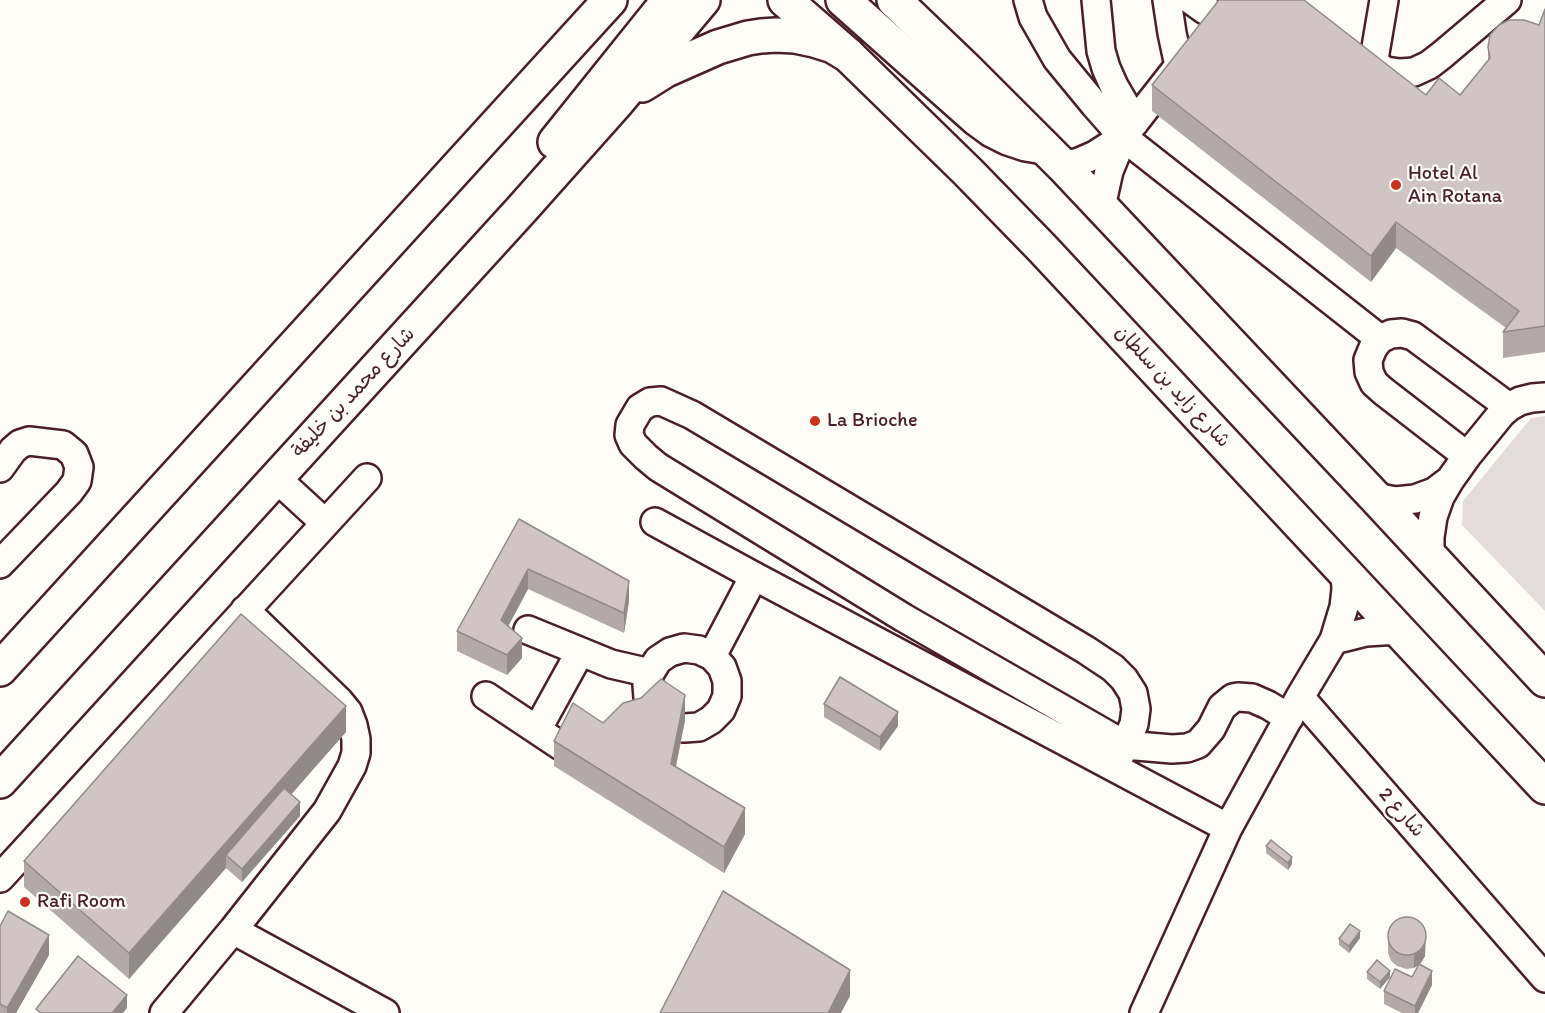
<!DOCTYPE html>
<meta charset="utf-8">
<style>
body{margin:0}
canvas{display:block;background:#fdfcf7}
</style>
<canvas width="1545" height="1013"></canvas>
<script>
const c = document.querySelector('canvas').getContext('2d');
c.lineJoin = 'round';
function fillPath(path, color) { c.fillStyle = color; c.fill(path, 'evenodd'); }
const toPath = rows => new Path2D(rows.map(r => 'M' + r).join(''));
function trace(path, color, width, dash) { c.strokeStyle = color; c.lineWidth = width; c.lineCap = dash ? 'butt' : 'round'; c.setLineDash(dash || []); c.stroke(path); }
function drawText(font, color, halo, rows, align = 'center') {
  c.font = font + ' Itim,"Playpen Sans Arabic",sans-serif'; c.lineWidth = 4.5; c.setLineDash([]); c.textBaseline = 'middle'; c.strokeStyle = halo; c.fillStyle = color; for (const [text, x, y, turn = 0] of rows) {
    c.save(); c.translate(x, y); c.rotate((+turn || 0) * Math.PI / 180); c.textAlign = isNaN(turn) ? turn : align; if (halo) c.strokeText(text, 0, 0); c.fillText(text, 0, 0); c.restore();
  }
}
const green = toPath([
 [1545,416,1545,611,1462,525,1463,501,1531,418]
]);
const minor = toPath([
 [1028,0,1033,17,1057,59,1094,104,1123,137,1380,339],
 [1096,0,1101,51,1106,68,1114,86,1135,122],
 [1167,0,1172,33,1179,66],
 [1191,0,1205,10,1218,16],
 [1366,59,1386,71,1400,73,1414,72,1429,65,1442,55,1507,0],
 [1373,65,1384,0],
 [1063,166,1079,162,1095,155,1123,137],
 [1101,207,1109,171,1123,137,1174,72],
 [1467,456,1383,391,1374,383,1369,372,1368,360,1373,348,1380,339,1391,334,1402,333,1413,336,1509,407],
 [0,468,13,450,20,444,29,441,63,445,74,454,79,467,77,481,69,492,0,564],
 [276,478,325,523],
 [1375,497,1395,501,1415,499,1434,492,1450,480],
 [655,522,754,576,1228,828],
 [1430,557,1430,537,1433,517,1440,497,1450,480,1467,456,1502,413,1509,407,1520,401,1532,398,1545,397],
 [528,630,611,664,650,673],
 [1334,640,1366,632,1399,630],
 [712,656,754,576],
 [486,696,561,746],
 [1300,697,1545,978],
 [654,710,648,698,647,685,650,673,658,660,670,652,684,648,699,650,712,656,722,667,727,681,727,696,721,710,711,720,699,727,684,728],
 [537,730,580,652],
 [1114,767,1125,745,1134,724,1136,709,1133,693,1124,679,1113,668,1086,650,692,415,661,401,650,402,640,408,630,425,629,435,633,444,646,457,658,467,904,618,1125,745,1172,749,1187,748,1198,744,1211,729,1222,707,1233,698,1238,697,1252,698,1268,705,1289,718],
 [0,878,367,478],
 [233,930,385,1013],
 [164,1013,233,930,327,811,352,766,356,753,356,739,353,725,348,712,339,701,245,610],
 [1144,1013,1228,828,1300,697,1334,640,1344,607,1346,589,1345,572]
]);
const major = toPath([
 [785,0,848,55,968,172,1042,248,1545,787],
 [894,0,966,69,1063,166,1375,497,1545,680]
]);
const highway = toPath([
 [843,0,977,119,992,130,1008,138,1026,144,1044,147],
 [642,85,666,70,718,47,748,38,761,36,776,35,795,36,814,40,833,46,848,55],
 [555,142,669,0],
 [0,669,610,0],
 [0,781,521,210,618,101,703,0]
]);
const wall = toPath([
 [1545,9,1545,352,1503,358,1503,332,1506,328,1396,248,1371,282,1152,111,1152,85,1460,95,1488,61,1488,47,1539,25],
 [519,519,629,601,624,633,528,589,508,626,522,658,507,675,457,651,457,631],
 [824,704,898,726,880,751,824,717],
 [685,720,676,767,745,834,724,873,554,766,554,741,603,723],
 [346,732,291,794,300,816,242,882,226,868,129,979,24,887,24,861],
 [1266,846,1292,864,1288,870,1266,853],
 [0,926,49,955,16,1013,0,1013],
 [1360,938,1349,953,1339,945,1339,939],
 [1388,939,1425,956,1421,963,1419,964,1432,985,1418,1013,1402,1013,1384,1004,1384,991,1412,977,1419,965,1414,968,1406,969,1397,966,1391,961,1388,953],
 [1367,972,1390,977,1380,989,1367,979]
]);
const shadedWall = toPath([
 [1396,222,1396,248,1371,282,1371,256],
 [528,569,528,589,501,640,501,620],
 [629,581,629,601,624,633,624,613],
 [522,638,522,658,507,675,507,655],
 [685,695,685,720,671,790,671,764],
 [346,706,346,732,233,861,226,855,226,868,129,979,129,953],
 [898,712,898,726,880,751,880,737],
 [300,802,300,816,242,882,242,869],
 [745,808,745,834,724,873,724,847],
 [1292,857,1292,864,1288,870,1288,863],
 [1360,931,1360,938,1349,953,1349,946],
 [1426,934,1425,956,1421,963,1414,968,1414,954],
 [49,935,49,955,16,1013,7,1013,7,1008],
 [850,970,850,996,841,1013,828,1013],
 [1390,971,1390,977,1380,989,1380,982],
 [1432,971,1432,985,1418,1013,1415,1013,1415,1006],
 [127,995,127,1008,123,1013,112,1013]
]);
const building = toPath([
 [1219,0,1304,0,1426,95,1439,78,1460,95,1490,58,1488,47,1490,35,1499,25,1509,20,1524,20,1539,25,1545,9,1545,326,1503,332,1519,311,1396,222,1371,256,1152,85,1219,0],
 [519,519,629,581,624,613,528,569,501,620,522,638,507,655,457,631,519,519],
 [241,614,346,706,129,953,24,861,241,614],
 [840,677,898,712,880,737,824,704,840,677],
 [661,679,685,695,671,764,745,808,724,847,554,741,573,703,603,723,623,703,641,698,661,679],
 [284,788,300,802,242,869,226,855,284,788],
 [1271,840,1292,857,1288,863,1266,846,1271,840],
 [723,891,850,970,828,1013,660,1013,723,891],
 [8,911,49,935,7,1008,0,1004,0,926,8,911],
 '1388 936a19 19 0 1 1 38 0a19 19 0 1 1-38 0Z',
 [1350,924,1360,931,1349,946,1339,939,1350,924],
 [78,956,127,995,112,1013,41,1013,36,1009,78,956],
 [1377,960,1390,971,1380,982,1367,972,1377,960],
 [1419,964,1432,971,1415,1006,1384,991,1395,969,1412,977,1419,964]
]);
const markers = [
 [1396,185,6,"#c8321e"],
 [815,421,6,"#c8321e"],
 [25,902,6,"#c8321e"]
];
const poiNames = [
 ["Hotel Al",1408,174],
 ["Ain Rotana",1408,197],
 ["La Brioche",827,421],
 ["Rafi Room",37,902]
];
const streetNames = [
 ["شارع زايد بن سلطان",1172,387,47],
 ["شارع محمد بن خليفة",354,393,-47],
 ["شارع 2",1401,813,49]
];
fillPath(green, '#e3dcda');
trace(minor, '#4a1f2b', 32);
trace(major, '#4a1f2b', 38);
trace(highway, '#4a1f2b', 38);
trace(minor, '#fdfcf7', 27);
trace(major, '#fdfcf7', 33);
trace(highway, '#fdfcf7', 33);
fillPath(wall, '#b3a9a9');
fillPath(shadedWall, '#928a89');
fillPath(building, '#d0c5c4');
trace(building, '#928a89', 1.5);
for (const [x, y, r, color] of markers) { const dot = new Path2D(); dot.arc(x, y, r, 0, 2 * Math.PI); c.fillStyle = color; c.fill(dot); trace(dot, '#fdfcf7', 2); }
drawText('20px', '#4a1f2b', '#fdfcf7', poiNames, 'left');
drawText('20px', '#4a1f2b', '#fdfcf7', streetNames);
</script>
